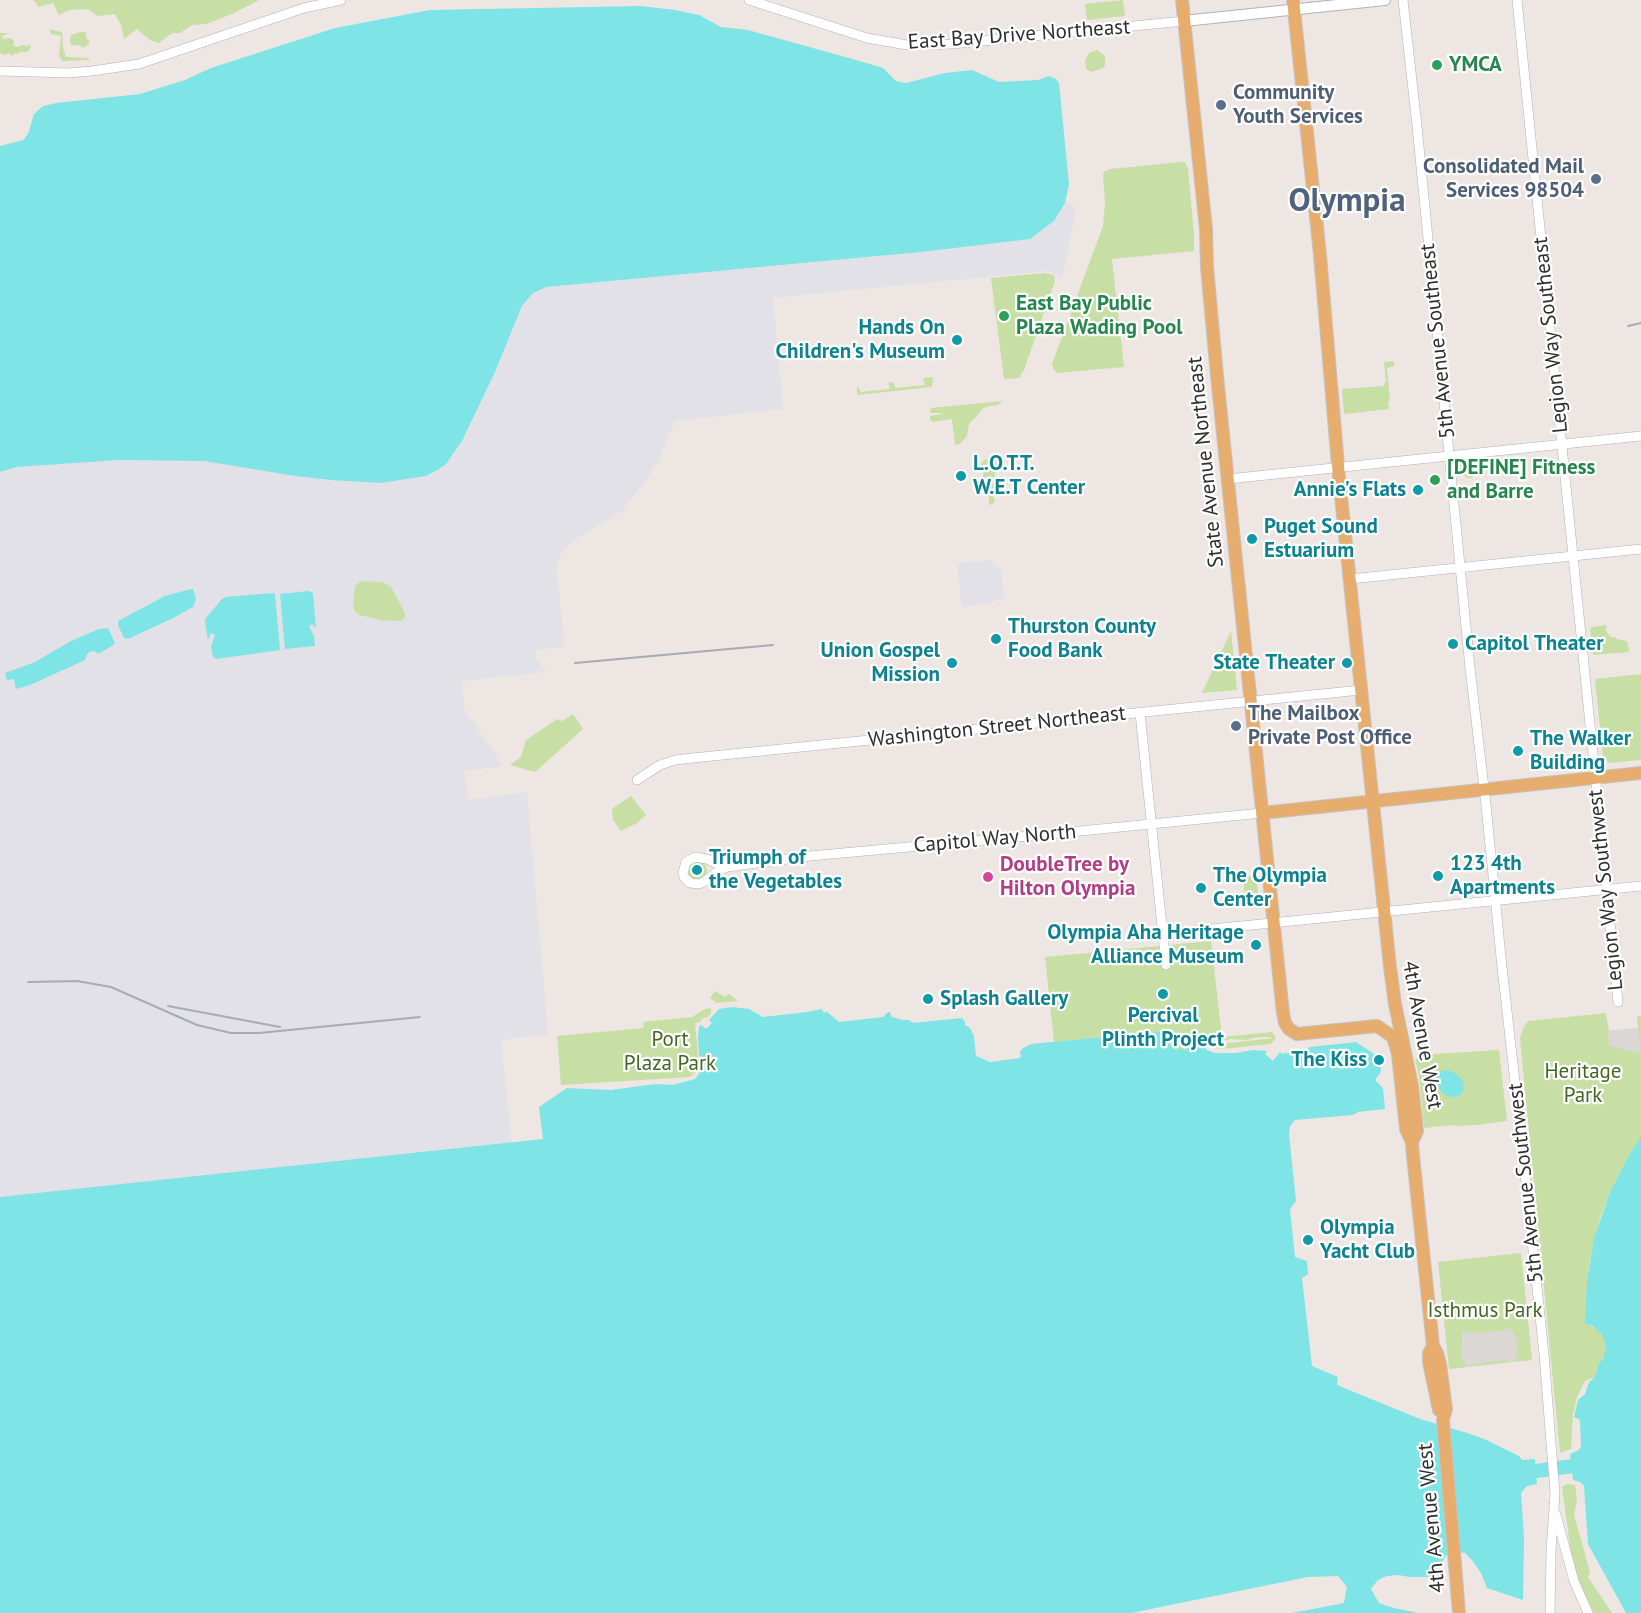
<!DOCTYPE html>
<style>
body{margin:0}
canvas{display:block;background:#eee6e2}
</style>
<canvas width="1641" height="1613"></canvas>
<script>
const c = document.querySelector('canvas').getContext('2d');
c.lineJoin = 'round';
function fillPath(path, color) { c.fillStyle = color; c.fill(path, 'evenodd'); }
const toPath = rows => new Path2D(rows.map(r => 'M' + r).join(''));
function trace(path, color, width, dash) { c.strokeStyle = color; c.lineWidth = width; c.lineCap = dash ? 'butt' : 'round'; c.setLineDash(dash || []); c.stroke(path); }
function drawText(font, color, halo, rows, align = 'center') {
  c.font = font + ' "PT Sans",sans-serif'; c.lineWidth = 4.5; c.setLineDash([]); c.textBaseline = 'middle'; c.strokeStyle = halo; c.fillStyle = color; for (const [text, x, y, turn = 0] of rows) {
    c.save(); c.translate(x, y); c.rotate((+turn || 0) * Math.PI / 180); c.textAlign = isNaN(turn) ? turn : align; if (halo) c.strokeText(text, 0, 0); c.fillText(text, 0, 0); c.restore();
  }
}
const industrial = toPath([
 [1066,200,1076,210,1062,280,1051,272,1046,271,773,298,783,409,675,421,659,459,649,476,621,512,582,535,568,545,561,554,556,566,565,647,535,650,536,658,546,672,462,681,464,709,503,766,464,771,468,800,527,792,548,1034,501,1040,513,1154,0,1199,0,472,17,467,119,460,203,461,331,480,381,483,426,476,439,469,446,464,462,441,495,372,522,306,533,293,546,286,776,266,921,252,1030,238,1042,231,1054,221,1062,210],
 [992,560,993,566,996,566,1001,570,1004,598,985,604,962,607,957,563]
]);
const green = toPath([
 [34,0,259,0,232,14,206,24,192,25,180,33,172,33,159,43,150,40,137,29,124,39,121,25,115,14,98,16,88,9,69,10,59,15,53,3,38,7],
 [1123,0,1125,16,1087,20,1085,4],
 [49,29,62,32,63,48,66,57,88,58,90,60,62,61,59,55,61,36,51,34],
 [81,32,86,32,86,38,89,41,89,44,83,48,79,45,72,46,70,42,71,35],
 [0,33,9,33,2,36,3,39,11,38,14,41,13,45,16,47,23,45,28,46,30,44,31,48,27,52,19,52,18,54,15,53,13,56,9,53,5,55,0,53],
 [1097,50,1105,56,1105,66,1103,68,1091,72,1086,69,1085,61,1089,53],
 [1181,162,1185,162,1188,169,1194,234,1194,251,1112,259,1124,367,1057,373,1054,370,1052,364,1103,226,1105,203,1103,175,1104,172,1110,169],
 [1045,273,1054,275,1055,281,1024,370,1019,378,1004,379,991,278],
 [1394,361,1394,366,1387,368,1390,401,1388,401,1389,409,1344,414,1342,389,1384,386,1384,383,1386,383,1384,362],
 [933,377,932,387,857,395,857,386,861,392,890,389,888,383,893,382,896,388,925,385,923,379,924,378],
 [1003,401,998,405,989,406,982,409,978,415,969,424,967,436,960,444,955,445,952,419,933,422,930,420,930,416,942,414,943,413,930,413,931,408],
 [986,459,992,459,996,462,997,465,995,468,997,471,994,474,998,479,998,482,996,484,998,489,996,494,993,496,995,501,993,504,989,505,989,491,986,489,985,486,988,484,985,483,983,476,984,472,980,467,982,462],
 [1467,460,1475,460,1480,463,1481,468,1472,478,1468,478,1462,475,1458,470,1459,463],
 [364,581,383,582,391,587,405,613,405,618,400,621,381,620,359,615,355,611,353,607,355,587,358,583],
 [1607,625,1605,630,1611,637,1615,637,1617,639,1627,641,1629,652,1595,655,1593,654,1590,629,1592,627],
 [1231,631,1237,690,1202,693,1209,678],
 [1641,674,1641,760,1609,763,1603,757,1595,679],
 [573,714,583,729,535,772,510,765,521,757,526,740,557,719,562,721],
 [631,796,646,815,637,823,621,831,613,820,612,810,613,808],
 '687 870a10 10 0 1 1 20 0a10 10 0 1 1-20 0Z',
 [1256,875,1258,893,1244,895,1244,883,1241,881,1241,877],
 [1211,941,1222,1037,1272,1032,1276,1038,1271,1044,1221,1049,1209,1046,1204,1039,1194,1040,1185,1051,1177,1052,1160,1038,1165,1031,1054,1042,1045,957],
 [1258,1037,1269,1037,1274,1038,1222,1044,1212,1043,1208,1040,1217,1042,1231,1039,1246,1040],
 [715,991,725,997,729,994,738,1001,717,1003,710,998],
 [711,1008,711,1013,707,1018,704,1017,700,1022,695,1023,699,1065,698,1070,690,1077,561,1085,557,1036,644,1028,643,1022,692,1017,705,1009],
 [1606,1013,1609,1031,1638,1028,1637,1016,1641,1016,1641,1136,1627,1159,1610,1192,1600,1218,1590,1259,1587,1281,1586,1324,1598,1329,1602,1334,1606,1342,1606,1352,1604,1358,1597,1365,1598,1367,1595,1377,1585,1381,1577,1397,1573,1414,1571,1449,1560,1453,1520,1039,1523,1028,1528,1021],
 [1499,1050,1507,1121,1478,1125,1457,1126,1453,1125,1424,1128,1419,1076,1415,1059,1433,1054],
 [1521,1253,1532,1360,1449,1369,1438,1262],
 [1567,1484,1575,1485,1577,1500,1574,1515,1590,1572,1588,1577,1612,1613,1594,1613,1576,1575,1571,1553,1562,1487]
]);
const plaza = toPath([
 [1638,1028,1640,1049,1639,1053,1609,1046,1608,1031],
 [1507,1328,1510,1328,1512,1330,1517,1339,1517,1352,1515,1362,1510,1362,1508,1360,1472,1364,1470,1367,1466,1367,1461,1355,1462,1332,1481,1333,1506,1330]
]);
const water = toPath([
 [640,6,675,10,699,15,721,27,748,30,856,60,883,68,896,81,906,83,945,73,972,70,999,82,1038,80,1049,76,1056,79,1059,83,1069,184,1065,203,1054,221,1030,239,921,252,546,287,533,293,522,306,495,372,462,441,446,464,439,469,426,476,381,483,331,480,295,476,204,461,119,460,17,467,0,472,0,146,23,140,28,134,34,114,43,106,56,103,140,94,185,80,211,68,335,28,430,10],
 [193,589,196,599,193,607,171,619,128,639,124,638,118,625,118,621,165,596,187,590],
 [308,591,311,592,313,594,316,628,312,624,309,626,314,636,315,646,285,649,280,594],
 [273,593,275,594,280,650,216,659,213,657,211,646,215,635,211,633,208,640,205,622,206,618,222,599,226,597],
 [108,628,115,643,112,646,98,654,96,652,91,651,87,654,85,660,30,685,16,689,14,679,7,680,5,673,35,662,71,641,99,629],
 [732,1007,749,1009,763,1017,807,1012,822,1009,823,1012,825,1013,826,1011,839,1022,883,1017,888,1012,890,1012,892,1017,903,1020,909,1020,913,1023,962,1018,965,1022,965,1025,970,1028,974,1036,976,1056,990,1062,1020,1058,1021,1056,1020,1052,1022,1049,1031,1044,1166,1031,1161,1038,1177,1051,1180,1048,1185,1051,1194,1040,1197,1040,1207,1050,1215,1053,1236,1053,1253,1050,1267,1051,1265,1054,1273,1061,1280,1052,1283,1054,1285,1053,1299,1054,1310,1047,1356,1042,1376,1055,1380,1063,1381,1072,1375,1080,1383,1088,1385,1109,1358,1112,1353,1115,1295,1120,1290,1126,1289,1134,1296,1201,1290,1209,1295,1257,1307,1261,1308,1274,1302,1278,1312,1366,1338,1377,1337,1385,1420,1419,1464,1432,1484,1439,1519,1456,1522,1460,1535,1459,1537,1484,1527,1486,1521,1493,1524,1538,1523,1600,1487,1588,1481,1573,1472,1560,1465,1553,1456,1552,1447,1554,1441,1564,1438,1577,1410,1577,1398,1575,1387,1576,1382,1578,1377,1581,1371,1589,1379,1603,1394,1608,1419,1613,1292,1613,1344,1603,1347,1587,1338,1576,1308,1577,1131,1613,0,1613,0,1197,543,1139,539,1107,567,1088,611,1090,655,1084,673,1085,695,1079,699,1074,700,1070,698,1038,699,1027,701,1025,706,1029,712,1023,709,1020,719,1009],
 [1447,1070,1453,1072,1462,1079,1464,1088,1460,1096,1456,1097,1447,1096,1438,1088,1436,1082,1437,1075,1441,1071],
 [1641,1136,1641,1613,1626,1613,1588,1544,1584,1486,1580,1482,1573,1480,1570,1454,1577,1451,1581,1447,1580,1420,1574,1417,1578,1400,1585,1394,1589,1382,1595,1377,1598,1367,1597,1365,1604,1358,1606,1347,1602,1334,1593,1326,1585,1324,1587,1281,1594,1238,1610,1192,1627,1159]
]);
const river = toPath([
 [1536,1471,1588,1464]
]);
const tertiary = toPath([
 [749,0,867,38,907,45,952,44,1184,21],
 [1403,0,1417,126,1470,668,1486,805,1502,967,1519,1117,1544,1354,1555,1494,1551,1551,1550,1613],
 [1517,0,1618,1002],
 [0,71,68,73,92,71,139,64,304,8,341,0],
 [1228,479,1641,436],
 [1350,579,1641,549],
 [1140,713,1166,965],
 [637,780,660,765,675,760,693,758,1361,690],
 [727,867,719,865,707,859,695,857,686,862,683,873,684,877,690,883,698,884,702,883,719,871,727,867,810,856,1040,835,1262,813],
 [1162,934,1641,886],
 [1556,1515,1574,1581,1588,1613]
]);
const secondary = toPath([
 [1184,21,1385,0]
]);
const primary = toPath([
 [1182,0,1206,229,1207,267,1217,376,1283,1013,1285,1023,1289,1029,1297,1034,1377,1026,1393,1037,1398,1054,1406,1129,1412,1142],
 [1293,0,1320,255,1339,477,1390,967,1395,1004,1412,1086,1417,1131,1412,1142,1413,1156,1433,1346,1437,1353,1440,1364,1446,1409,1443,1420,1459,1613],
 [1262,813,1641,773],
 [1433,1346,1429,1353,1429,1362,1439,1410]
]);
const rail = toPath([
 [1628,326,1641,323],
 [575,663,773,645],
 [28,982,77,981,111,987,197,1025,231,1033,259,1033,420,1017],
 [168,1006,280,1027]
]);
const markers = [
 [1437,65,6,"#2e9e5b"],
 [1221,105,6,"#5c6f8a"],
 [1596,179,6,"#5c6f8a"],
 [1004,316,6,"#2e9e5b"],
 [957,340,6,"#0f9aa8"],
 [961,476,6,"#0f9aa8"],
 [1435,480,6,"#2e9e5b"],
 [1418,490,6,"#0f9aa8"],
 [1252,539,6,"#0f9aa8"],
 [996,639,6,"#0f9aa8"],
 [1453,644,6,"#0f9aa8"],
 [952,663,6,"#0f9aa8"],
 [1347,663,6,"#0f9aa8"],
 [1236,726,6,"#5c6f8a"],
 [1518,751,6,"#0f9aa8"],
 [697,870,6,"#0f9aa8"],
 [1438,876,6,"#0f9aa8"],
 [988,877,6,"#d1479c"],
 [1201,888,6,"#0f9aa8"],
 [1256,945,6,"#0f9aa8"],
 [1163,994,6,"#0f9aa8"],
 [928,999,6,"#0f9aa8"],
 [1379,1060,6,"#0f9aa8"],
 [1308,1240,6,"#0f9aa8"]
];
const streetNames = [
 ["East Bay Drive Northeast",1019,35,-4],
 ["Legion Way Southeast",1551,335,-96],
 ["5th Avenue Southeast",1438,341,-96],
 ["State Avenue Northeast",1206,462,-96],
 ["Washington Street Northeast",997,727,-6],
 ["Capitol Way North",995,839,-5],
 ["Legion Way Southwest",1606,890,-96],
 ["4th Avenue West",1422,1035,80],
 ["5th Avenue Southwest",1526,1183,-96],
 ["4th Avenue West",1432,1518,-95]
];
const leisureNames = [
 ["YMCA",1449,65],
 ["East Bay Public",1016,304],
 ["Plaza Wading Pool",1016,328],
 ["[DEFINE] Fitness",1447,468],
 ["and Barre",1447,492]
];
const serviceNames = [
 ["Community",1233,93],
 ["Youth Services",1233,117],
 ["Consolidated Mail",1584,167,"right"],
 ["Services 98504",1584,191,"right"],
 ["The Mailbox",1248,714],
 ["Private Post Office",1248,738]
];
const cultureNames = [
 ["Hands On",945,328,"right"],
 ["Children's Museum",945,352,"right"],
 ["L.O.T.T.",973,464],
 ["W.E.T Center",973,488],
 ["Annie's Flats",1406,490,"right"],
 ["Puget Sound",1264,527],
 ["Estuarium",1264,551],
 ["Thurston County",1008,627],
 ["Food Bank",1008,651],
 ["Capitol Theater",1465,644],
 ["Union Gospel",940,651,"right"],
 ["Mission",940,675,"right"],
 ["State Theater",1335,663,"right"],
 ["The Walker",1530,739],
 ["Building",1530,763],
 ["Triumph of",709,858],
 ["the Vegetables",709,882],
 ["123 4th",1450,864],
 ["Apartments",1450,888],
 ["The Olympia",1213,876],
 ["Center",1213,900],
 ["Olympia Aha Heritage",1244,933,"right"],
 ["Alliance Museum",1244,957,"right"],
 ["Splash Gallery",940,999],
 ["Percival",1163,1016,"center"],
 ["Plinth Project",1163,1040,"center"],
 ["The Kiss",1367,1060,"right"],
 ["Olympia",1320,1228],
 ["Yacht Club",1320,1252]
];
const hotelNames = [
 ["DoubleTree by",1000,865],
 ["Hilton Olympia",1000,889]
];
const parkNames = [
 ["Port",670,1040],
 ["Plaza Park",670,1064],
 ["Heritage",1583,1072],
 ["Park",1583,1096],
 ["Isthmus Park",1485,1311]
];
const townNames = [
 ["Olympia",1347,202]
];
fillPath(industrial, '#e2e1e7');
fillPath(green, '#c7dfa4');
fillPath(plaza, '#dad7d5');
fillPath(water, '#7fe4e6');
trace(river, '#7fe4e6', 14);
trace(tertiary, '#aeb3b9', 10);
trace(secondary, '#aeb3b9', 12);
trace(primary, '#c4c4c4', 14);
trace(tertiary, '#fff', 9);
trace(secondary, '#fff', 10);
trace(primary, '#e7ad6e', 12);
trace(rail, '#a5acb6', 2);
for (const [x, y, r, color] of markers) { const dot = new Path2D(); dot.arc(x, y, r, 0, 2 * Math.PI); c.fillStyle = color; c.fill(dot); trace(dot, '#fff', 2); }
drawText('21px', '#2e2e2e', '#fff', streetNames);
drawText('bold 21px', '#27864d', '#fff', leisureNames, 'left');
drawText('bold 21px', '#4e5e75', '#fff', serviceNames, 'left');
drawText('bold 21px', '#0d838f', '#fff', cultureNames, 'left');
drawText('bold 21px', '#b23c85', '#fff', hotelNames, 'left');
drawText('21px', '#416722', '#fff', parkNames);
drawText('bold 33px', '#51637c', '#fff', townNames);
</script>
